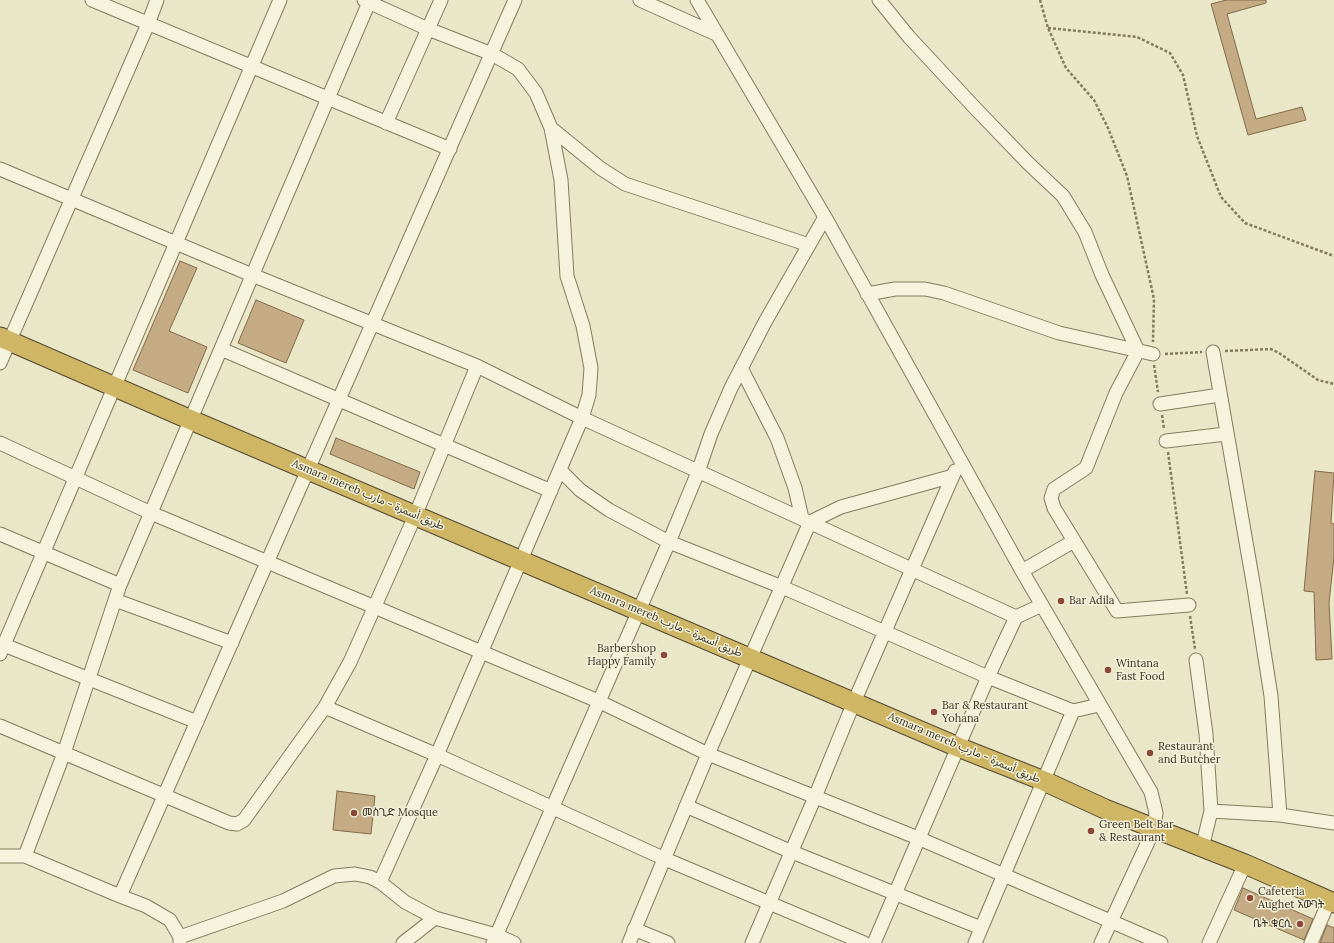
<!DOCTYPE html>
<meta charset="utf-8">
<style>
body{margin:0}
canvas{display:block;background:#eae7c9}
</style>
<canvas width="1334" height="943"></canvas>
<script>
const c = document.querySelector('canvas').getContext('2d');
c.lineJoin = 'round';
function fillPath(path, color) { c.fillStyle = color; c.fill(path, 'evenodd'); }
const toPath = rows => new Path2D(rows.map(r => 'M' + r).join(''));
function trace(path, color, width, dash) { c.strokeStyle = color; c.lineWidth = width; c.lineCap = dash ? 'butt' : 'round'; c.setLineDash(dash || []); c.stroke(path); }
function drawText(font, color, halo, rows, align = 'center') {
  c.font = font + ' Lora,"Noto Sans Arabic","Noto Sans Ethiopic",serif'; c.lineWidth = 3; c.setLineDash([]); c.textBaseline = 'middle'; c.strokeStyle = halo; c.fillStyle = color; for (const [text, x, y, turn = 0] of rows) {
    c.save(); c.translate(x, y); c.rotate((+turn || 0) * Math.PI / 180); c.textAlign = isNaN(turn) ? turn : align; if (halo) c.strokeText(text, 0, 0); c.fillText(text, 0, 0); c.restore();
  }
}
const building = toPath([
 [1226,0,1266,0,1266,3,1227,14,1256,119,1302,107,1306,120,1248,135,1211,4,1226,0],
 [180,261,197,268,169,331,207,347,188,393,133,370,180,261],
 [256,300,304,320,286,363,238,343,256,300],
 [336,438,420,472,414,489,330,454,336,438],
 [1315,471,1334,473,1331,523,1334,524,1334,557,1329,603,1332,659,1316,660,1314,592,1304,591,1315,471],
 [337,791,375,796,371,834,333,830,337,791],
 [1243,888,1313,919,1304,940,1234,910,1243,888],
 [1327,925,1334,928,1334,943,1320,943,1327,925]
]);
const path = toPath([
 [1040,0,1048,28,1066,68,1094,100,1108,128,1127,176,1154,299,1153,342],
 [1048,28,1137,37,1170,53,1183,75,1197,136,1221,197,1245,223,1334,256],
 [1225,351,1271,349,1279,353,1318,380,1334,384],
 [1165,354,1202,352],
 [1154,365,1158,392],
 [1162,415,1164,429],
 [1168,452,1187,594],
 [1190,616,1195,649]
]);
const minor = toPath([
 [92,0,450,149],
 [364,0,428,29,492,54,518,69,536,93,551,128,561,180,567,276,583,326,591,368,589,395,582,418,437,755,380,882],
 [640,0,716,34],
 [697,0,825,217,1022,571,1151,792,1156,813,1154,829,1101,943],
 [879,0,909,37,975,108,1028,163,1063,196,1085,232,1102,275,1138,351,1116,393,1086,468,1054,489,1051,498,1054,508,1117,611,1189,605],
 [386,123,441,0],
 [551,128,600,168,625,184,809,245],
 [0,169,252,275,477,366,582,418,1016,617],
 [867,294,895,289,925,289,944,293,1059,333,1153,354],
 [221,349,551,491],
 [1213,352,1254,588,1271,696,1280,815],
 [0,363,148,24,157,0],
 [741,368,777,438,795,488,802,518],
 [1160,404,1220,395],
 [1166,441,1226,434],
 [0,443,151,513,598,701,708,754,918,838,1161,943],
 [560,470,580,490,609,510,669,542,782,587,988,677,1073,711,1099,705],
 [0,534,120,585],
 [1022,571,1074,541],
 [115,600,232,643],
 [4,645,197,722],
 [0,654,280,0],
 [1196,660,1206,734,1211,811,1202,848],
 [325,707,437,755,665,859,864,943],
 [0,726,229,823,237,824,244,820,325,707,350,662,415,516,477,366],
 [686,806,792,852,981,928],
 [1211,811,1280,815,1334,823],
 [0,856,25,856,120,896,515,0],
 [25,856,64,753,120,585,370,0],
 [120,896,146,906,170,920,180,937,180,943],
 [634,929,668,943],
 [180,937,283,901,334,876,355,874,370,877,380,882,405,902,435,918,496,935,514,943],
 [403,943,435,918],
 [493,943,669,542,698,472,711,434,731,388,765,322,825,217],
 [629,943,708,754,810,522,841,507,953,476],
 [752,943,815,797,854,702,955,471],
 [874,943,988,677,1016,617,1042,605],
 [975,943,1073,711],
 [1209,943,1245,864],
 [1311,943,1329,901]
]);
const highway = toPath([
 [0,337,191,420,958,747,1044,781,1105,809,1245,864,1334,903]
]);
const markers = [
 [1061,601,4,"#8d4736"],
 [664,655,4,"#8d4736"],
 [1108,670,4,"#8d4736"],
 [934,712,4,"#8d4736"],
 [1150,753,4,"#8d4736"],
 [354,813,4,"#8d4736"],
 [1091,831,4,"#8d4736"],
 [1250,898,4,"#8d4736"],
 [1300,924,4,"#8d4736"]
];
const streetNames = [
 ["Asmara mereb طريق أسمرة - مارب",368,495,23],
 ["Asmara mereb طريق أسمرة - مارب",666,622,23],
 ["Asmara mereb طريق أسمرة - مارب",964,748,23]
];
const poiNames = [
 ["Bar Adila",1069,601],
 ["Barbershop",656,649,"right"],
 ["Happy Family",656,662,"right"],
 ["Wintana",1116,664],
 ["Fast Food",1116,677],
 ["Bar & Restaurant",942,706],
 ["Yohana",942,719],
 ["Restaurant",1158,747],
 ["and Butcher",1158,760],
 ["መስጊድ Mosque",362,813],
 ["Green Belt Bar",1099,825],
 ["& Restaurant",1099,838],
 ["Cafeteria",1258,892],
 ["Aughet አውገት",1258,905],
 ["ቤት ቁርሲ",1292,924,"right"]
];
fillPath(building, '#c4ab83');
trace(building, '#816a48', 1);
trace(minor, '#847b5f', 15);
trace(highway, '#534833', 21);
trace(path, '#847b5f', 2.5, [3, 2]);
trace(minor, '#f5f3db', 13);
trace(highway, '#cfb664', 19);
for (const [x, y, r, color] of markers) { const dot = new Path2D(); dot.arc(x, y, r, 0, 2 * Math.PI); c.fillStyle = color; c.fill(dot); trace(dot, '#f2f0d8', 1.5); }
drawText('11px', '#373021', '#f2f0d8', streetNames);
drawText('11px', '#373021', '#f2f0d8', poiNames, 'left');
</script>
